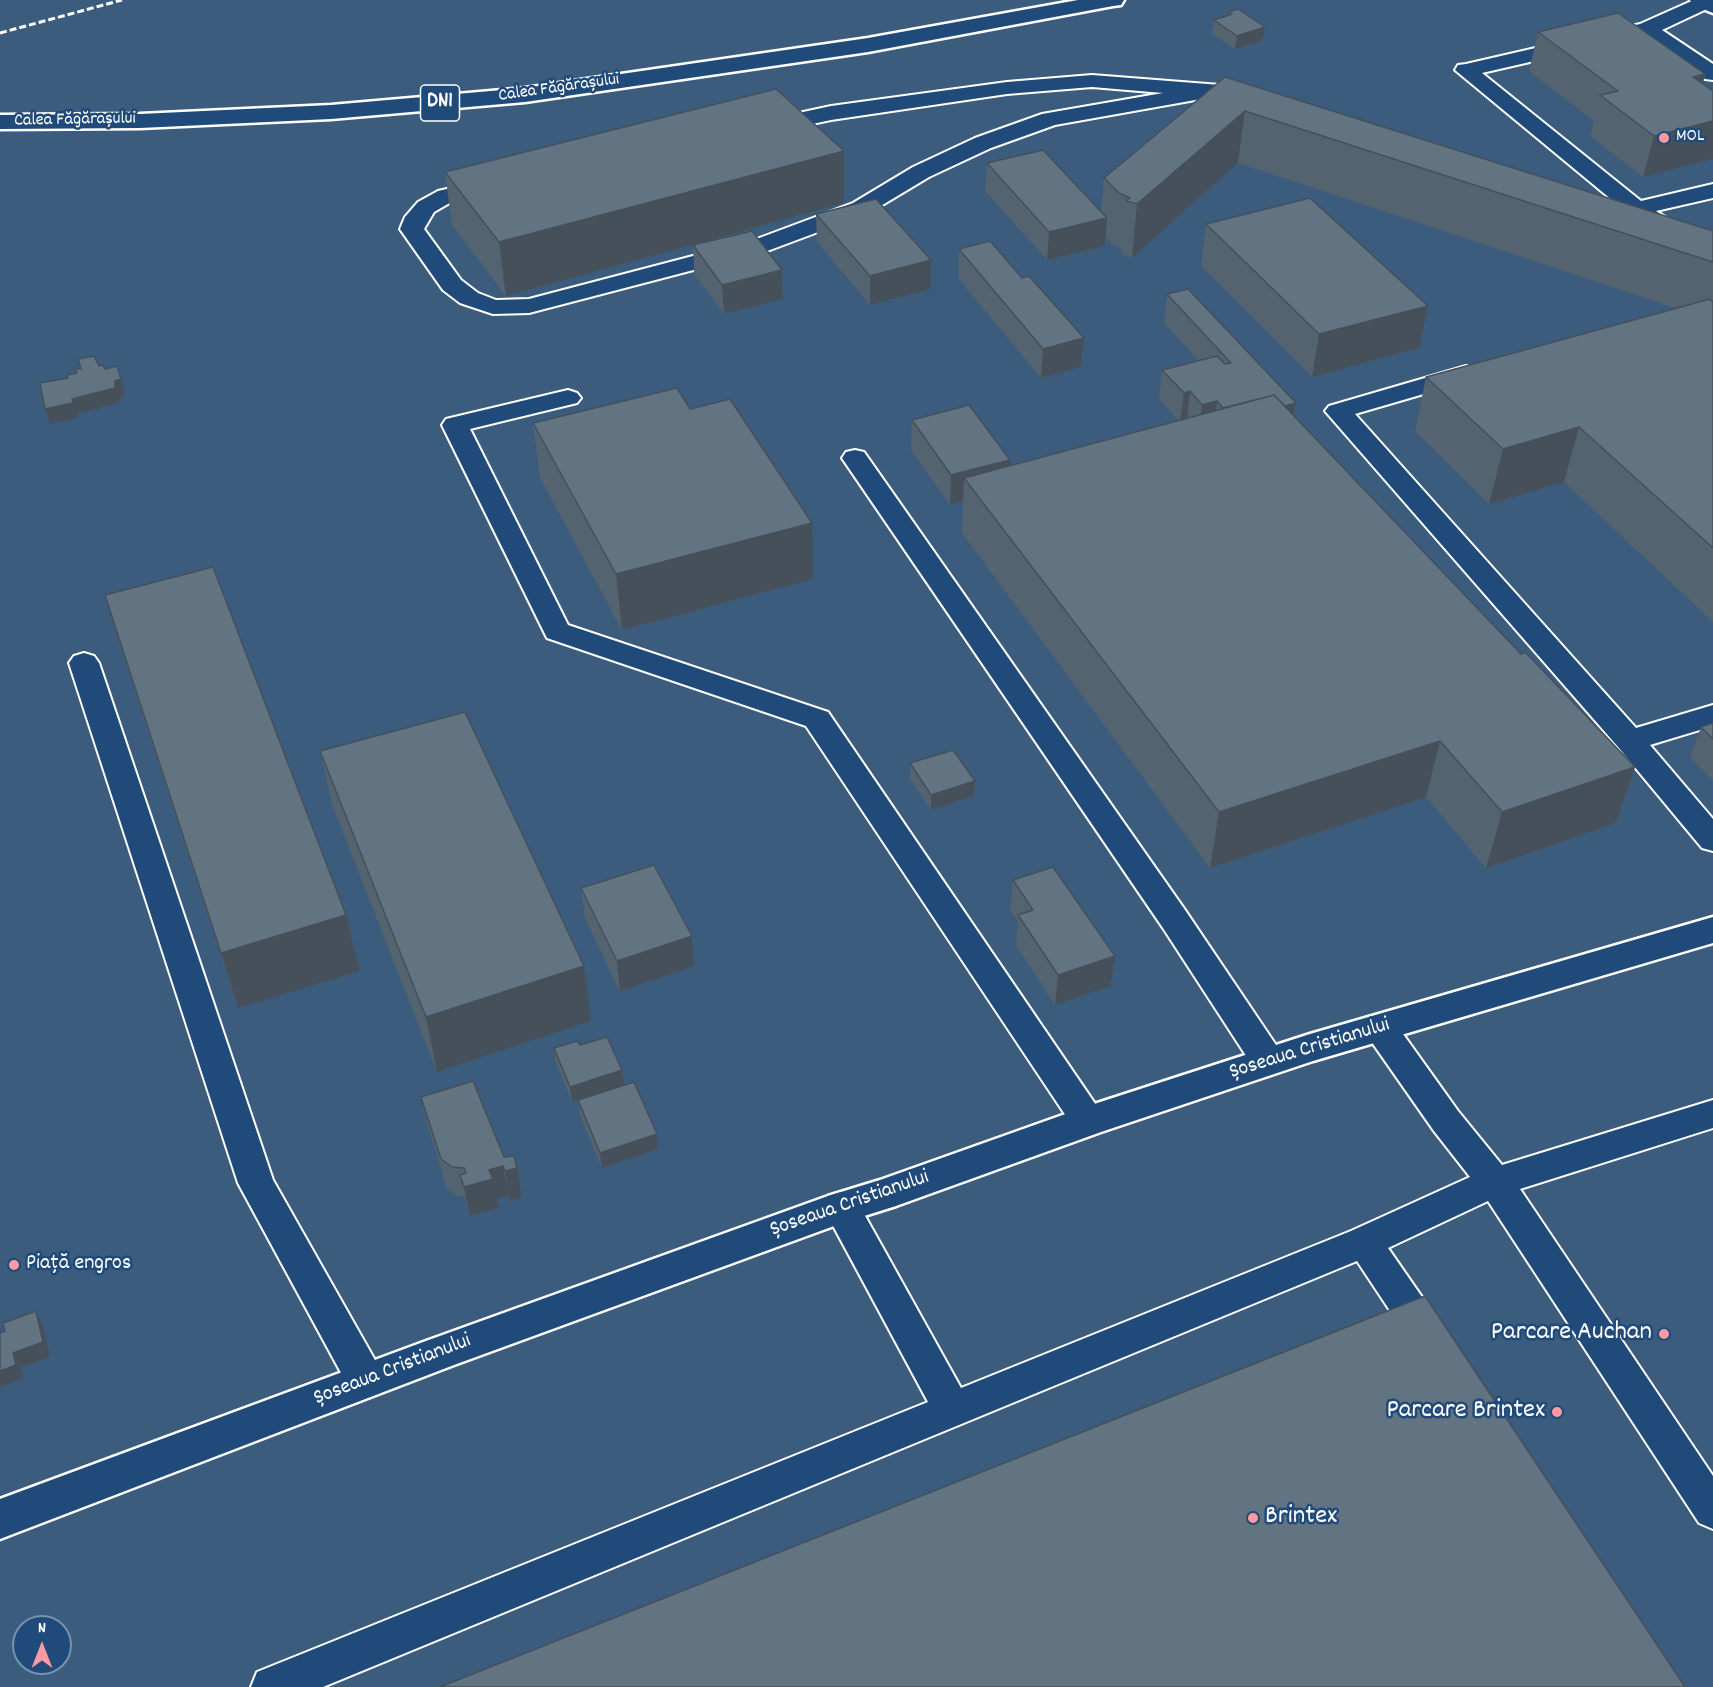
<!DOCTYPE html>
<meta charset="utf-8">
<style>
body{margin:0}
#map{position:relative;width:1713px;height:1687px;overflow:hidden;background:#2c527c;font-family:Dekko,sans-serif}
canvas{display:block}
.north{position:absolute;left:12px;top:1615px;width:60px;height:60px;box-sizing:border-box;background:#1f4a7a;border:2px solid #7992af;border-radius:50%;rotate:0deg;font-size:16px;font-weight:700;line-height:24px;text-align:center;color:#fff}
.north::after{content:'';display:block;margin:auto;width:21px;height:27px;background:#ff9aa2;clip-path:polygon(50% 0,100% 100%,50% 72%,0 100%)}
</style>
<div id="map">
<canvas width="1713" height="1687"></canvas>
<div class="north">N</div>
</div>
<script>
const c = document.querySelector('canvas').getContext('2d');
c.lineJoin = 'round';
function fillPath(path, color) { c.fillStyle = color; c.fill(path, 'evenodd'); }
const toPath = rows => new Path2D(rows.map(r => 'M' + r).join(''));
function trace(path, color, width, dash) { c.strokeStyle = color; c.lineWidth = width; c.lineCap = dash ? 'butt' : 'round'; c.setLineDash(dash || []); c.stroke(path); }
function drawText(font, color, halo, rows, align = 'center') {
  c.font = font + ' Dekko,sans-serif'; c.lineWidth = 5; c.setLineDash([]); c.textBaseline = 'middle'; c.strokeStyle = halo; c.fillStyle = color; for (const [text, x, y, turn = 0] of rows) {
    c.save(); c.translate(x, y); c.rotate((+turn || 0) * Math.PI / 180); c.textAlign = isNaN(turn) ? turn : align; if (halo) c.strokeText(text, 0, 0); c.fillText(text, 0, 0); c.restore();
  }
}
const built = toPath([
 [0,0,1713,0,1713,1687,0,1687],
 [24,1627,60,1627,60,1663,24,1663]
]);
const lane = toPath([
 [1694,0,1713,0,1713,6,1662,30,1713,64,1713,80,1705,79,1643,36,1482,73,1641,201,1713,184,1713,198,1656,211,1678,226,1682,231,1678,236,1670,238,1662,236,1629,214,1455,70,1458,65,1466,64,1640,24,1694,0],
 [1092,75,1233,86,1258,92,1261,97,1258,102,1250,104,1232,99,1201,99,1055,125,991,148,929,177,869,213,770,250,529,313,493,314,460,303,443,290,400,229,405,217,418,202,438,191,491,179,499,181,502,186,499,191,453,201,434,212,424,229,461,280,478,293,496,300,529,299,754,240,853,203,913,167,975,138,1042,114,1163,93,1092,87,1007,94,831,120,765,134,757,132,754,127,757,122,831,106,1007,82,1092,75],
 [1466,366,1475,369,1479,374,1475,379,1355,414,1636,728,1713,705,1713,726,1650,745,1713,819,1713,851,1702,848,1619,748,1325,411,1329,406,1466,366],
 [568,390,577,393,581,398,577,403,470,429,568,625,828,712,1100,1111,1106,1121,1100,1131,1088,1135,1076,1131,806,726,547,638,442,425,446,419,568,390],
 [855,450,864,452,1185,910,1280,1051,1285,1061,1280,1071,1268,1074,1256,1071,1163,928,842,458,846,452,855,450],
 [84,653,94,656,99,663,273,1180,380,1369,385,1381,380,1393,366,1398,352,1393,238,1183,69,663,74,656,84,653],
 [1381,1016,1393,1020,1458,1111,1502,1165,1713,1100,1713,1128,1520,1189,1713,1476,1713,1529,1699,1523,1488,1201,1388,1248,1442,1326,1448,1338,1442,1350,1429,1354,1416,1350,1357,1261,323,1687,251,1687,257,1672,928,1402,823,1207,828,1196,841,1192,854,1196,961,1388,1351,1231,1470,1177,1434,1131,1369,1038,1364,1029,1369,1020,1381,1016]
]);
const secondary = toPath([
 [1690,0,1713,0,1713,13,1693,5,1690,0],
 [1713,917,1713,943,1313,1061,1101,1132,896,1206,845,1222,454,1365,0,1539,0,1499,426,1341,828,1196,880,1180,1088,1106,1310,1034,1713,917]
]);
const primary = toPath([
 [1078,0,1124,0,1121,5,1113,6,868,52,525,102,331,119,140,128,0,129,0,115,140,114,331,105,525,88,868,38,1078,0]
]);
const rail = toPath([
 [0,33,122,0]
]);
const wall = toPath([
 [1229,12,1265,27,1263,40,1235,49,1212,34,1214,20,1228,16],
 [1538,32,1705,74,1703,84,1713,91,1713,159,1643,177,1590,136,1594,121,1529,71],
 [1225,77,1713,231,1713,622,1564,482,1489,504,1415,431,1426,377,1675,308,1238,163,1132,258,1121,254,1122,249,1115,246,1106,237,1105,246,1047,260,985,191,987,163,1101,211,1104,178],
 [445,172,844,203,506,296,452,225],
 [816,214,931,260,931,289,870,305,817,242],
 [1206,224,1419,348,1312,377,1201,266],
 [693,245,782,270,783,299,724,314,694,274],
 [959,249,1081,367,1041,378,958,278],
 [1167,294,1296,403,1294,416,1521,654,1635,767,1616,823,1486,868,1426,797,1210,868,962,533,963,501,950,505,911,450,912,420,1010,460,1010,465,1178,420,1159,399,1162,370,1198,360,1164,323],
 [690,409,813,579,622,630,540,478,533,423],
 [105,595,346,915,360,971,238,1008,122,651],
 [1713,723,1713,780,1690,757,1701,727],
 [320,751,591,1021,437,1072,333,807],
 [910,763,974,796,931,810,910,779],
 [1013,880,1115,956,1111,986,1055,1005,1016,945,1018,921,1010,910],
 [581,888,692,936,694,966,620,991,585,919],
 [580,1045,622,1070,624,1085,658,1149,602,1168,580,1115,578,1100,572,1102,556,1063,554,1048],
 [421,1097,517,1168,522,1197,510,1201,509,1195,497,1199,499,1208,470,1216,465,1197,458,1196,447,1189,428,1126]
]);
const shadedWall = toPath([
 [1265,27,1263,40,1235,49,1237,36],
 [1705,74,1694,115,1693,77],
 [1245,111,1238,163,1132,258,1137,204],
 [1713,121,1713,159,1643,177,1654,136],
 [844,151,844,203,506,296,499,242],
 [1107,218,1105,246,1047,260,1049,232],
 [931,260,931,289,870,305,870,276],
 [782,270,783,299,724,314,722,285],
 [1428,306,1419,348,1312,377,1319,334],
 [1084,338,1081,367,1041,378,1043,349],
 [121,379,125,394,120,397,119,403,77,414,78,418,50,424,45,409],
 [1190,391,1187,421,1180,422,1184,393],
 [1217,401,1213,431,1199,435,1202,405],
 [1296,403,1291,433,1233,419],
 [1579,427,1564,482,1489,504,1503,449],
 [1010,460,1009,489,964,478,963,501,950,505,951,475],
 [812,523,813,579,622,630,616,574],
 [1440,741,1426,797,1210,868,1219,812],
 [1635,767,1616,823,1486,868,1502,812],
 [975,781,974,796,931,810,931,795],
 [346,915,360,971,238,1008,221,953],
 [692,936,694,966,620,991,617,961],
 [1115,956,1111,986,1055,1005,1058,975],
 [584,966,591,1021,437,1072,426,1017],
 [622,1070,624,1085,572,1102,570,1087],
 [657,1134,658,1149,602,1168,600,1153],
 [503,1166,509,1195,497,1199,499,1208,470,1216,464,1187,489,1170],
 [517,1168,522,1197,510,1201,505,1171],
 [36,1311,43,1326,50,1357,21,1367,23,1379,0,1387,0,1371,13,1353]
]);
const building = toPath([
 [1238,9,1265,27,1237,36,1214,20,1232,14,1229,12,1238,9],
 [1618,13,1705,74,1693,77,1713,91,1713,121,1654,136,1600,95,1618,91,1538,32,1618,13],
 [1225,77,1713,231,1713,262,1245,111,1137,204,1126,201,1130,198,1119,193,1104,178,1225,77],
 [776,89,844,151,499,242,445,172,776,89],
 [1043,150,1107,218,1049,232,987,163,1043,150],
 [1310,198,1428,306,1319,334,1206,224,1310,198],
 [876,199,931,260,870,276,816,214,876,199],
 [752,231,782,270,722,285,693,245,752,231],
 [990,241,1022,278,1029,276,1084,338,1043,349,959,249,990,241],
 [1188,289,1296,403,1285,406,1274,395,1223,408,1217,401,1202,405,1190,391,1184,393,1162,370,1217,356,1225,364,1231,363,1167,294,1188,289],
 [1710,299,1713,302,1713,548,1579,427,1503,449,1426,377,1710,299],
 [94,356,99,366,103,365,105,369,117,366,121,379,115,381,115,388,72,399,73,403,45,409,40,383,68,378,67,375,77,373,75,369,81,369,78,359,94,356],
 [677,388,690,409,730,399,812,523,616,574,533,423,677,388],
 [1274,395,1521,654,1525,652,1635,767,1502,812,1440,741,1219,812,964,478,1274,395],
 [969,405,1010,460,951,475,912,420,969,405],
 [213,567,346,915,221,953,105,595,213,567],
 [465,712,584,966,426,1017,320,751,465,712],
 [1713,723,1713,739,1701,727,1713,723],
 [953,750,975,781,931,795,910,763,953,750],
 [654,865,692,936,617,961,581,888,654,865],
 [1053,867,1115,956,1058,975,1018,915,1033,910,1013,880,1053,867],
 [607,1037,622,1070,570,1087,554,1048,577,1041,580,1045,607,1037],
 [473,1081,504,1157,514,1156,517,1168,505,1171,503,1166,489,1170,493,1179,464,1187,460,1175,466,1173,464,1168,452,1167,441,1159,421,1097,473,1081],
 [634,1082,657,1134,600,1153,578,1100,634,1082],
 [1425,1296,1685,1687,440,1687,1425,1296],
 [36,1311,43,1342,13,1353,16,1365,0,1371,0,1333,5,1331,3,1323,36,1311]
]);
const markers = [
 [1664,138,6,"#ff9aa2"],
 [14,1265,6,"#ff9aa2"],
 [1664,1334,6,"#ff9aa2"],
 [1557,1412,6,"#ff9aa2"],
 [1253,1518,6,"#ff9aa2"]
];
const farStreetnames = [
 ["Calea Făgărașului",559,89,-8],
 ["Calea Făgărașului",75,121,-1]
];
const farPoinames = [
 ["MOL",1676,138]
];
const shields = [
 [440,103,39]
];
const shieldNames = [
 ["DN1",440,103]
];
const streetNames = [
 ["Șoseaua Cristianului",1310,1050,-17],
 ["Șoseaua Cristianului",850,1205,-19],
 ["Șoseaua Cristianului",393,1371,-21]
];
const poiNames = [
 ["Piață engros",26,1265]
];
const nearPoinames = [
 ["Parcare Auchan",1652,1334],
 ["Parcare Brintex",1545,1412],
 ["Brintex",1265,1518,"left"]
];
fillPath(built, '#3c5c7e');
trace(lane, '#fff', 4);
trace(secondary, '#fff', 5);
trace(primary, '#fff', 5);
fillPath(lane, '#1f4a7a');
fillPath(secondary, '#1f4a7a');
fillPath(primary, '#1f4a7a');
trace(rail, '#fff', 3, [7, 3]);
fillPath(wall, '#546370');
fillPath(shadedWall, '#45505b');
fillPath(building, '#627382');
trace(building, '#45505b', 1.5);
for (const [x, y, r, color] of markers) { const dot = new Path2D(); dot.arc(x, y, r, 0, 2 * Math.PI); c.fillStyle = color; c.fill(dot); trace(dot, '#1f4a7a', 2); }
drawText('18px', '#fff', '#1f4a7a', farStreetnames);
drawText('18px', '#fff', '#1f4a7a', farPoinames, 'left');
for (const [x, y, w] of shields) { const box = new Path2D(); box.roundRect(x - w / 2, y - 18, w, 36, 4.5); c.fillStyle = '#1f4a7a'; c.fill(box); trace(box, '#fff', 1.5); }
drawText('bold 21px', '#fff', null, shieldNames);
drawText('22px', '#fff', '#1f4a7a', streetNames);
drawText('22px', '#fff', '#1f4a7a', poiNames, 'left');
drawText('27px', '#fff', '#1f4a7a', nearPoinames, 'right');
</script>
